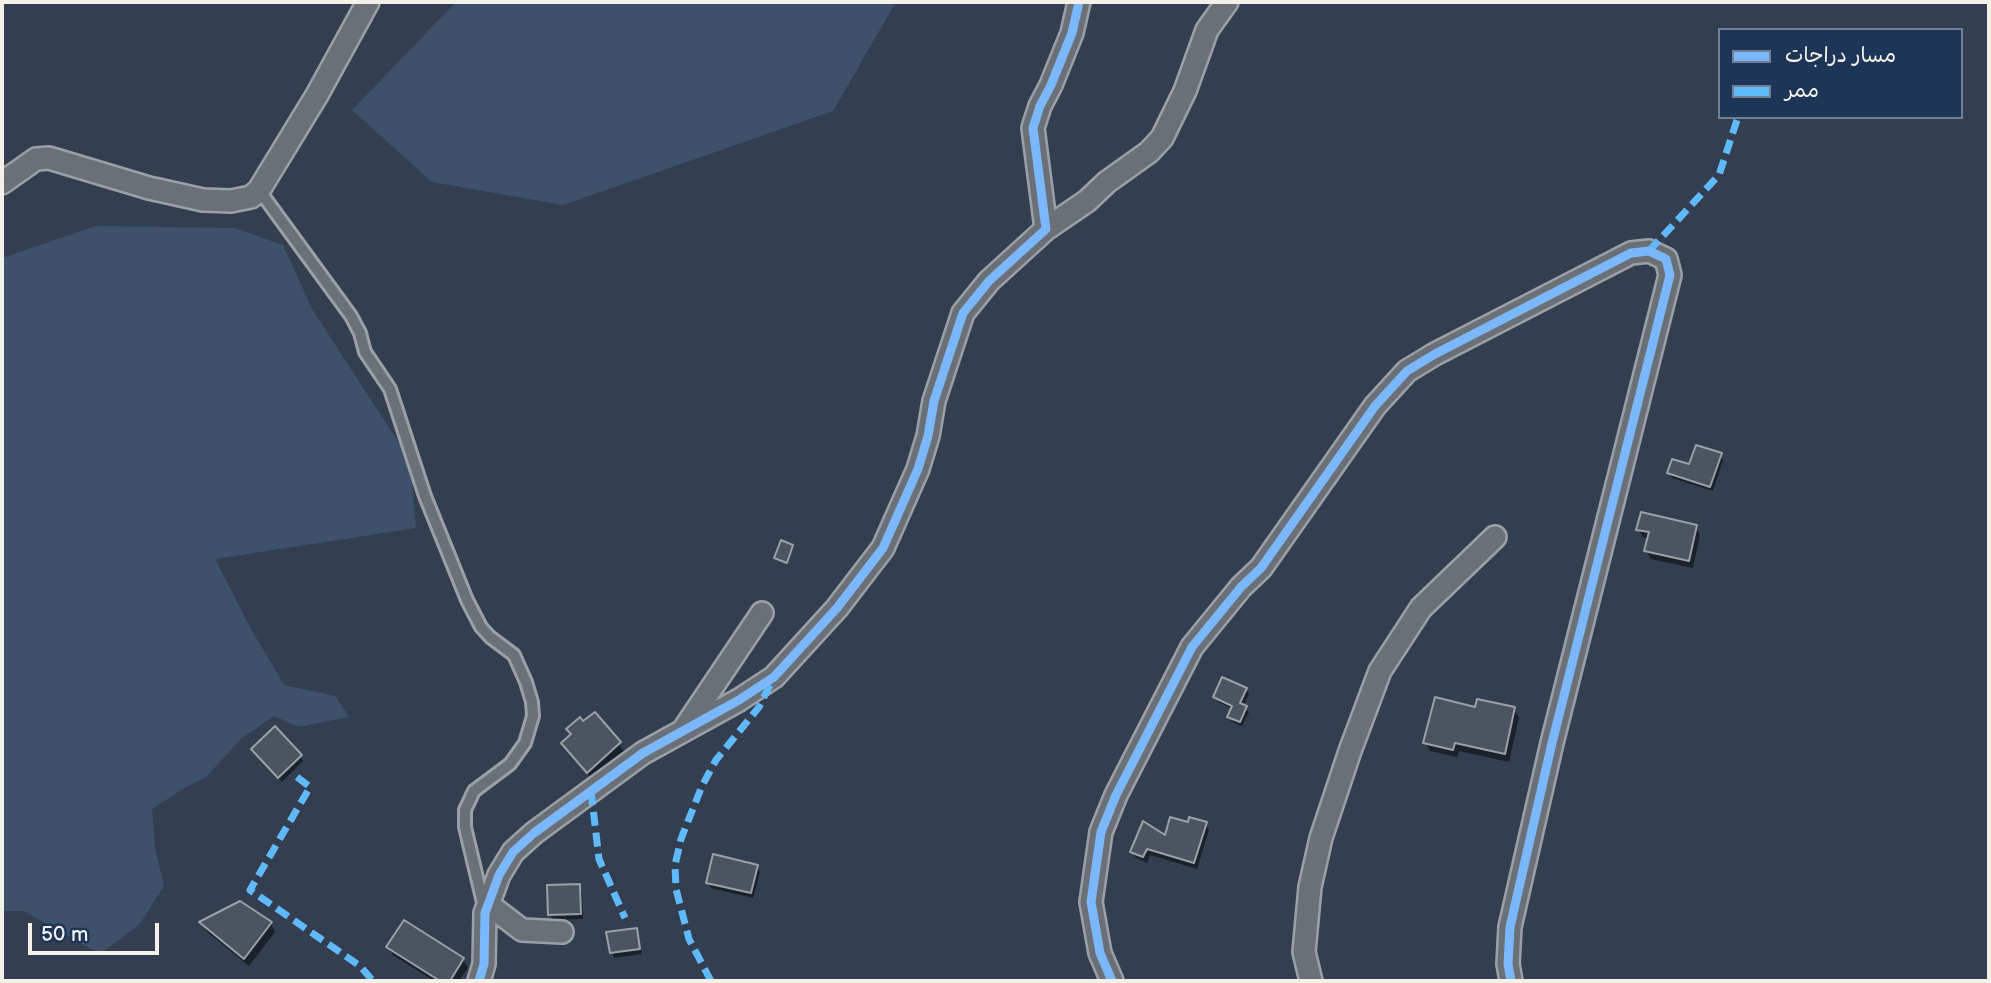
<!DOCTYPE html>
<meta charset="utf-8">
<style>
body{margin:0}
#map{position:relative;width:1991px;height:983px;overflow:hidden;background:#333f50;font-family:"Balsamiq Sans","Playpen Sans Arabic",sans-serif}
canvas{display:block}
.frame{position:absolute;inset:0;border:4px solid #f4f1e8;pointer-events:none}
.legend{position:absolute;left:1718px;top:28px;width:245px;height:91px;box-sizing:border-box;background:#1d3557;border:2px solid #738091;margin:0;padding:9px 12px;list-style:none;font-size:21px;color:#f4f1e8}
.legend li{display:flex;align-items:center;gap:14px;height:35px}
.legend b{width:35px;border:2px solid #738091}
.scale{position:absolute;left:28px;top:923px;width:131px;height:32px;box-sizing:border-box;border:4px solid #f4f1e8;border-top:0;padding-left:9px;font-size:21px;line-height:24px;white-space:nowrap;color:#f4f1e8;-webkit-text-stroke:5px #1d3557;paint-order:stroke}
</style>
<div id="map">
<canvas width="1991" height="983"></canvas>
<div class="frame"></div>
<ul class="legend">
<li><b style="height:9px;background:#7ab7fb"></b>مسار دراجات</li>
<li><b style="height:9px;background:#60bafa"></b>ممر</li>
</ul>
<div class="scale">50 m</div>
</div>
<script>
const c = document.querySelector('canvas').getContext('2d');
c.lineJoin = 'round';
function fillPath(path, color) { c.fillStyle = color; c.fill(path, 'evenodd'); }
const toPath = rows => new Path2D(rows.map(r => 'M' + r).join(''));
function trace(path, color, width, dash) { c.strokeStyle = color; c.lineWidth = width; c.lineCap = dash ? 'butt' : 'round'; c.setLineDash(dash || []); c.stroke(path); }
const green = toPath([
 [456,2,896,2,833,111,563,205,432,182,352,110],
 [96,226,235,228,283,245,312,309,410,460,416,528,215,559,251,629,284,685,335,696,349,717,298,727,274,716,241,739,206,777,186,787,152,809,155,848,164,886,140,924,100,954,24,911,2,911,2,258]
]);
const shadow = toPath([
 [1720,455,1723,460,1713,491,1672,478,1669,473],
 [1696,527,1700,535,1693,568,1651,559,1646,551,1649,539,1643,537,1638,529],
 [1246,689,1249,694,1243,706,1249,712,1242,726,1232,722,1229,717,1233,709,1218,702,1215,697],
 [1477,709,1514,709,1519,717,1509,762,1459,751,1457,757,1430,751,1425,742],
 [594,714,625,752,593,780,563,743,572,736,568,730,583,724],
 [253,750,300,756,303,761,282,782],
 [1205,823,1209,830,1197,869,1150,855,1147,863,1136,858,1132,851,1166,838,1189,824],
 [757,866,760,872,753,898,711,888,708,883],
 [579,886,582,891,583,919,553,920,550,914],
 [201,923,271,924,275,932,249,966,206,931],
 [636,930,642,954,614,958,608,934],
 [388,947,463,959,468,968,459,981,434,981,393,955]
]);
const building = toPath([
 [1696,445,1722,453,1710,487,1667,473,1672,459,1689,464,1696,445],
 [1641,512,1697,525,1689,561,1644,551,1649,532,1636,530,1641,512],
 [781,540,793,545,787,563,774,558,781,540],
 [1222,677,1247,688,1240,703,1247,706,1240,722,1227,717,1232,706,1213,697,1222,677],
 [1435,697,1475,707,1477,699,1515,707,1505,754,1455,743,1453,750,1423,743,1435,697],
 [595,712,621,742,587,773,561,743,571,734,566,729,580,717,583,721,595,712],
 [275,726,302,755,278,778,251,749,275,726],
 [1170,817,1188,822,1189,817,1207,822,1194,863,1147,849,1143,857,1130,852,1143,821,1165,835,1170,817],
 [713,854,758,865,751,893,706,883,713,854],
 [580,884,581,914,548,915,547,885,580,884],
 [240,901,272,922,244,959,199,922,240,901],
 [404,920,464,958,450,981,440,981,386,947,404,920],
 [637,928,640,949,610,953,606,932,637,928]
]);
const service = toPath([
 [259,190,351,316,360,333,365,352,390,389,425,496,467,600,481,627,490,637,514,655,526,682,532,702,533,716,525,743,510,764,474,791,465,810,465,827,484,907]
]);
const minor = toPath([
 [2,183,36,159,49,158,149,188,203,200,231,201,251,197,259,190,317,95,368,2],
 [1046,229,1087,201,1107,182,1149,152,1162,138,1185,91,1207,30,1227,2],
 [684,729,762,613],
 [488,904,522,930,562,932],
 [479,981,484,964,485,913,499,875,513,852,534,833,643,753,739,700,774,677,837,608,883,548,918,469,928,436,934,401,963,313,989,281,1046,229,1033,128,1040,106,1051,85,1072,33,1079,2],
 [1112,981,1100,953,1091,902,1101,832,1116,795,1192,647,1241,587,1261,568,1375,406,1407,371,1435,354,1631,253,1649,251,1666,259,1670,275,1552,743,1510,927,1508,964,1511,981],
 [1311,981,1304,952,1310,887,1321,838,1350,751,1380,671,1421,608,1495,537]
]);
const quiet = toPath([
 [1649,251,1719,175,1738,117],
 [297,777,310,787,250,890,360,966,373,981],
 [591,791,599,859,625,918],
 [711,981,689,939,676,889,675,865,681,839,702,786,716,760,759,707,773,679]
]);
const cycleway = toPath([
 [479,981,484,964,485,913,499,875,513,852,534,833,643,753,739,700,774,677,837,608,883,548,918,469,928,436,934,401,963,313,989,281,1046,229,1033,128,1040,106,1051,85,1072,33,1079,2],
 [1112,981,1100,953,1091,902,1101,832,1116,795,1192,647,1241,587,1261,568,1375,406,1407,371,1435,354,1631,253,1649,251,1666,259,1670,275,1552,743,1510,927,1508,964,1511,981]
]);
fillPath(green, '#3e516b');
fillPath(shadow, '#0007');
fillPath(building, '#4b5460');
trace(building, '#9ba0a6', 2);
trace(service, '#9ba0a6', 16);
trace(minor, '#9ba0a6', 26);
trace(service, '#6b7077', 10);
trace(minor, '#6b7077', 21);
trace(quiet, '#60bafa', 7, [14, 7]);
trace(cycleway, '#7ab7fb', 9);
</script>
